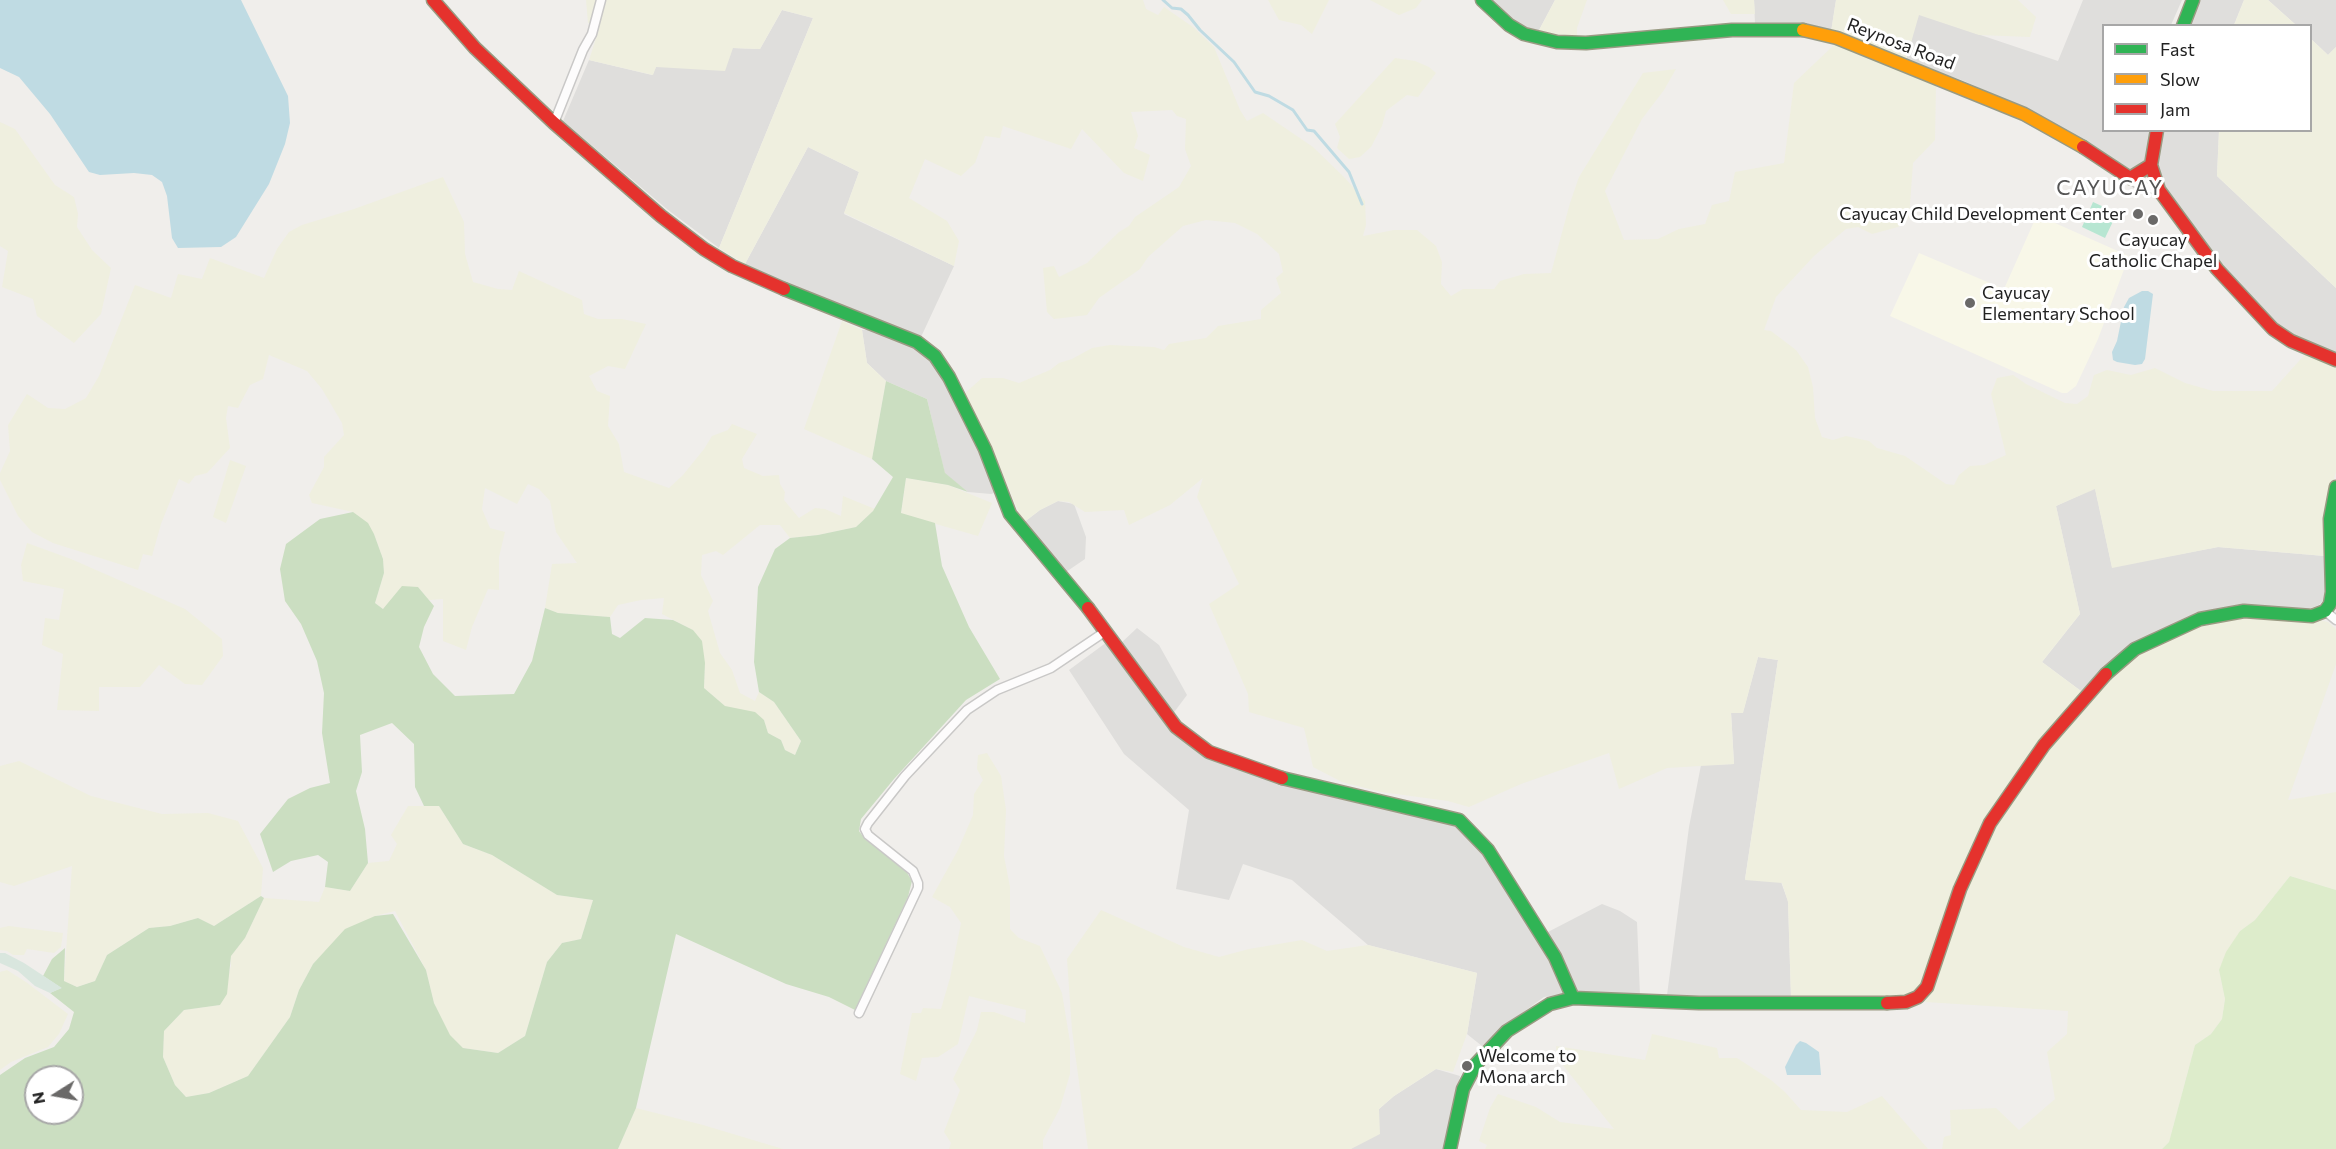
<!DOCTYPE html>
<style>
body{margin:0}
#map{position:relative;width:2336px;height:1149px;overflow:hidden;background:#f0eeeb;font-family:Commissioner,sans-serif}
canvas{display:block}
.legend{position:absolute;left:2102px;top:24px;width:210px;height:108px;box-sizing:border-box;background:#fff;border:2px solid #a7a7a7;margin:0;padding:8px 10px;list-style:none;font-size:18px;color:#222}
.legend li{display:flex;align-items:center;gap:12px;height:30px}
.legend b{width:30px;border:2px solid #a7a7a7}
.north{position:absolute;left:24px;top:1065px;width:60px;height:60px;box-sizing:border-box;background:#fff;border:2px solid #a7a7a7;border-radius:50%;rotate:259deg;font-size:16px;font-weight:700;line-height:24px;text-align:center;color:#222}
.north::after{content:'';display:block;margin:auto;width:21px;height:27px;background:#6a6968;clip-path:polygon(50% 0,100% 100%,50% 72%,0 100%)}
</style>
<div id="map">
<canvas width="2336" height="1149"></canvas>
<ul class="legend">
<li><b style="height:8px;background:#30b455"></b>Fast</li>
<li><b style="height:8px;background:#ff9f0a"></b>Slow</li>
<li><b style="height:8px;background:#e5322d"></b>Jam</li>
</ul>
<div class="north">N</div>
</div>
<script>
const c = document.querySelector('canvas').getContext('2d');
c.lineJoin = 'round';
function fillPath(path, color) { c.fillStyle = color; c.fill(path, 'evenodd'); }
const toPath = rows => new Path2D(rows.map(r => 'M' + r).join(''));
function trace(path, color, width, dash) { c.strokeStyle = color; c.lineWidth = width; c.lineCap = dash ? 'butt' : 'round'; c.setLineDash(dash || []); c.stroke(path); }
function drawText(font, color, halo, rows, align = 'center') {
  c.font = font + ' Commissioner,sans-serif'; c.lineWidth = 6; c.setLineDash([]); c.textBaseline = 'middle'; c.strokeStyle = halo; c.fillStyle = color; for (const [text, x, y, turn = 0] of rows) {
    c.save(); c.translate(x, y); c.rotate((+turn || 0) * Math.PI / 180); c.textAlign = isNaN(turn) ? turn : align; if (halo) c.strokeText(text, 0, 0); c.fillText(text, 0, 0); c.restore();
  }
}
const residential = toPath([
 [1490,0,1555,0,1537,34,1514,23],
 [1754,0,1836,0,1831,32,1755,24],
 [2083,0,2182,0,2171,25,2104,26,2104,130,2150,131,2145,163,2135,169,2122,170,2035,114,2002,98,1964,81,1906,60,1918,14,2058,61],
 [2194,0,2244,0,2234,25,2185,26],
 [2268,0,2336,0,2336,47,2328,55,2311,39,2310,26,2296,25],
 [782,10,813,18,719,248,668,210,563,121,589,60,652,75,656,67,677,67,733,48,760,49],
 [2160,131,2219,131,2217,176,2336,288,2336,354,2281,330,2241,292,2158,184,2155,154],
 [808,147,859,172,844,214,954,266,921,337,833,304,745,264],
 [862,330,868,330,906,341,932,357,959,405,998,492,991,494,968,492,945,474,927,399,886,381,867,363],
 [2095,488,2112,567,2218,547,2325,556,2326,597,2319,605,2306,610,2237,605,2212,610,2119,655,2081,691,2042,662,2080,614,2056,506],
 [1058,501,1074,504,1086,537,1085,559,1066,572,1023,523,1040,510],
 [1137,628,1159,645,1187,695,1172,715,1120,644],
 [1107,642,1172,732,1206,756,1288,786,1373,807,1443,819,1458,827,1483,851,1546,952,1565,994,1544,997,1514,1019,1482,1046,1467,1034,1477,973,1368,945,1292,880,1243,864,1229,900,1176,889,1189,810,1124,754,1069,670],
 [1758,657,1778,660,1745,879,1781,882,1788,901,1791,997,1725,998,1667,995,1689,827,1701,765,1734,764,1731,712,1743,712],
 [1602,904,1620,911,1637,922,1640,995,1576,993,1546,933],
 [1436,1069,1460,1076,1443,1149,1351,1149,1379,1109,1394,1096]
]);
const education = toPath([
 [2037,215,2129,256,2098,339,2076,386,2067,393,2062,393,1890,316,1919,253,2004,289]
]);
const farmland = toPath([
 [586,0,1143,0,1146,9,1158,15,1164,7,1193,27,1214,47,1240,110,1247,121,1263,113,1313,147,1345,178,1365,201,1366,225,1363,236,1394,230,1417,230,1436,246,1442,262,1441,284,1451,296,1463,289,1494,289,1500,281,1524,274,1551,273,1570,203,1579,177,1643,73,1676,69,1664,90,1642,119,1605,191,1624,240,1658,239,1679,229,1705,224,1712,205,1729,201,1735,172,1784,163,1794,83,1836,43,1936,84,1935,140,1913,163,1909,218,1898,227,1872,234,1858,227,1846,229,1814,256,1776,297,1764,330,1771,331,1796,350,1808,367,1813,387,1815,418,1822,437,1833,440,1846,436,1869,441,1877,448,1905,456,1946,484,1954,485,1959,475,1970,466,1984,465,2006,455,1991,394,1997,378,2013,375,2026,384,2065,403,2077,404,2088,396,2094,375,2107,370,2131,375,2155,368,2185,383,2213,391,2272,391,2308,351,2336,363,2336,472,2327,505,2324,528,2325,556,2218,547,2112,568,2095,489,2056,506,2080,614,2042,662,2081,691,1997,803,1978,833,1961,872,1921,987,1912,993,1901,996,1791,997,1788,902,1782,883,1745,880,1778,660,1758,657,1743,713,1731,713,1734,764,1667,768,1619,789,1609,753,1521,784,1469,807,1448,801,1381,792,1342,782,1313,767,1304,728,1249,712,1248,694,1209,604,1239,584,1197,497,1203,478,1170,505,1129,525,1124,510,1085,512,1069,502,1058,501,1040,510,1023,523,999,465,964,394,982,378,1003,378,1019,383,1050,370,1059,363,1072,359,1092,348,1110,345,1154,347,1164,350,1169,344,1206,338,1218,326,1261,319,1261,310,1281,293,1276,278,1283,272,1279,254,1257,234,1235,223,1206,220,1183,226,1148,257,1140,269,1099,298,1087,315,1054,319,1047,312,1043,268,1054,266,1059,277,1087,263,1119,232,1129,226,1135,217,1179,187,1191,166,1185,149,1186,119,1177,116,1172,110,1131,112,1138,136,1134,148,1150,155,1143,181,1124,173,1082,129,1071,149,1003,126,1000,138,985,136,975,163,961,176,925,159,909,198,947,221,959,241,954,266,844,213,859,172,808,147,745,264,719,248,813,18,782,10,760,49,733,48,725,71,656,67,653,75,589,60,599,29,588,23],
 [1268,0,1329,0,1312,34,1301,25,1279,20],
 [1370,0,1422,0,1416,8,1399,15],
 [1555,0,1587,0,1577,28,1577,37,1554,37,1537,34],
 [1723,0,1754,0,1755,14,1731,14],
 [1836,0,2018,0,2036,17,2030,37,1979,35,1919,15,1906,60,1831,32],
 [2244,0,2268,0,2296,25,2234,25],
 [2311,39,2328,55,2336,47,2336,288,2217,176,2219,131,2310,130],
 [1395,58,1415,61,1429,67,1436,73,1418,97,1407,95,1386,111,1382,126,1371,147,1360,157,1349,159,1337,148,1340,137,1335,124],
 [0,122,15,129,55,185,74,197,78,214,77,227,92,250,111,268,101,314,74,343,37,316,33,299,2,287,8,251,0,246],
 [443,177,464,222,465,254,473,282,498,289,512,290,519,271,582,300,584,314,598,319,622,319,646,324,625,369,608,366,589,376,597,391,610,396,608,426,619,444,624,472,669,488,683,475,704,449,712,436,728,430,732,424,757,434,742,459,744,468,763,476,779,475,780,484,785,492,784,500,799,518,815,508,825,509,841,516,843,496,875,509,856,527,818,535,790,538,780,525,760,525,723,555,716,551,702,555,701,575,713,601,708,611,720,653,732,670,740,693,755,701,759,692,774,702,801,741,795,755,785,750,781,740,768,733,764,720,727,708,704,688,705,663,693,630,662,614,664,598,641,600,618,605,610,617,558,613,545,608,552,564,577,563,556,532,550,501,539,489,528,484,517,504,485,488,482,509,490,528,505,532,499,557,499,590,488,589,472,627,466,650,443,641,443,599,429,600,418,587,383,609,375,603,384,573,383,559,374,534,353,512,312,503,309,495,324,467,324,457,344,435,342,423,322,389,307,371,269,355,263,379,250,385,238,408,228,406,226,418,230,448,207,473,195,476,189,484,179,479,161,524,152,556,143,554,138,570,53,543,32,532,18,516,0,480,0,473,10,451,8,425,27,394,48,408,65,409,86,398,99,376,135,285,171,298,178,274,202,279,210,258,264,278,277,249,289,232,302,225,354,209],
 [842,321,862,330,867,363,886,381,872,459,804,429],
 [230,460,246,466,226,523,213,517],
 [906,478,948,485,992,503,978,536,901,514],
 [27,543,71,559,185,609,222,639,223,656,202,685,185,684,159,665,140,687,99,687,99,711,57,710,63,654,42,645,45,618,59,620,64,589,23,581,21,565],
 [2200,617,2306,617,2328,622,2336,629,2336,664,2288,800,2336,792,2336,890,2290,876,2255,920,2240,931,2219,970,2225,999,2222,1019,2211,1034,2195,1045,2169,1142,2162,1149,1942,1149,1944,1137,1951,1135,1950,1110,1996,1108,2019,1130,2055,1099,2047,1052,2067,1034,2068,1011,1925,1002,1938,950,1979,835,2103,675],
 [987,753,1001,776,1006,810,1004,856,1010,887,1010,929,1019,938,1040,946,1062,993,1070,1042,1070,1074,1060,1108,1043,1140,1043,1149,949,1149,951,1143,944,1132,960,1090,953,1079,977,1030,981,1012,994,1012,1025,1023,1026,1010,969,996,958,1044,938,1057,922,1058,916,1081,900,1074,912,1013,921,1013,923,1008,941,1009,950,978,961,923,950,907,932,897,958,850,973,815,974,794,983,780,977,769,978,755],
 [19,761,91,796,162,814,208,813,238,821,263,868,261,896,214,926,198,918,170,926,149,928,107,955,95,981,77,987,64,981,72,866,14,886,0,882,0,766],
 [408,806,439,806,463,844,492,855,557,895,593,900,581,939,562,943,547,962,525,1036,498,1053,463,1048,450,1036,434,1003,426,970,395,911,375,916,328,949,313,964,299,990,290,1017,248,1076,209,1093,186,1097,175,1085,163,1057,164,1031,184,1010,220,1005,231,966,231,956,245,938,264,898,319,902,325,887,350,891,368,863,389,861,397,844,391,835],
 [1101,910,1184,947,1219,957,1249,949,1302,940,1327,951,1368,945,1477,973,1467,1034,1453,1072,1436,1069,1394,1096,1379,1109,1380,1134,1351,1149,1088,1149,1072,1030,1067,959],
 [9,926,63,933,61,947,54,953,27,949,24,955,13,955,7,951,0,950,0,928],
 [7,970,26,982,68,1014,59,1034,48,1047,11,1062,0,1070,0,972],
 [1652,1034,1717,1048,1719,1058,1737,1058,1771,1080,1785,1092,1801,1110,1847,1112,1882,1096,1928,1149,1485,1149,1487,1145,1479,1141,1490,1108,1498,1094,1536,1107,1560,1122,1614,1129,1557,1058,1556,1046,1645,1060],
 [636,1108,703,1125,783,1149,618,1149]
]);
const grass = toPath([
 [2290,876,2336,890,2336,1149,2162,1149,2169,1142,2195,1045,2211,1034,2222,1019,2225,999,2219,970,2226,952,2240,931,2255,920]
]);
const forest = toPath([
 [886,381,927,399,945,473,968,492,948,485,906,478,901,513,935,523,942,566,969,627,1000,679,966,700,894,779,861,819,859,831,865,839,906,871,912,881,908,897,855,1010,829,997,786,984,676,934,636,1108,618,1149,0,1149,0,1075,25,1058,54,1047,69,1029,74,1012,50,993,61,988,43,976,52,959,65,948,64,981,77,987,95,981,107,955,149,928,170,926,198,918,214,926,261,896,264,898,245,938,231,956,227,994,220,1005,184,1010,164,1031,163,1057,175,1085,186,1097,209,1093,248,1076,290,1017,299,990,313,964,345,929,375,916,393,914,426,970,434,1003,450,1035,463,1048,498,1053,525,1036,547,962,562,943,581,939,593,900,557,895,492,855,463,844,439,806,424,806,415,787,414,744,392,723,360,735,362,772,356,791,365,829,368,863,350,891,325,887,328,862,318,855,291,861,273,872,260,834,288,799,310,788,330,783,322,733,324,693,317,661,301,624,285,601,280,569,286,544,320,519,353,512,368,523,374,534,383,559,384,573,375,603,383,609,402,586,418,587,434,606,424,627,419,647,433,674,455,696,514,694,532,661,545,608,558,613,610,617,612,634,620,638,645,618,673,620,693,630,702,641,705,663,704,688,725,706,755,712,764,720,768,733,781,740,785,750,795,755,801,741,774,702,759,692,754,662,758,587,775,549,790,538,818,535,856,527,873,511,893,477,872,459],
 [36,1077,72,1077,72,1113,36,1113]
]);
const wetland = toPath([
 [0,953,5,953,24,963,62,988,50,993,35,986,18,971,0,963]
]);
const pitch = toPath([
 [2093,202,2117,213,2105,238,2082,227]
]);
const water = toPath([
 [0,0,241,0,288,96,290,123,285,144,269,184,236,237,221,247,178,248,172,238,167,196,162,182,152,175,134,173,100,175,89,172,50,114,19,77,0,68],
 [2142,291,2148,291,2153,294,2145,359,2142,364,2135,365,2117,362,2113,360,2112,352,2117,341,2124,307,2129,298],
 [1800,1041,1806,1043,1819,1052,1821,1075,1787,1075,1785,1067,1796,1045]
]);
const stream = toPath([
 [1163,0,1172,8,1181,9,1188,15,1200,30,1234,62,1255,92,1269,96,1293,110,1307,130,1314,131,1349,172,1362,204]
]);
const street = toPath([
 [554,123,583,50,592,34,601,0],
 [2130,178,2140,186,2159,190],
 [2325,611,2336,620],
 [859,1013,918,888,918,883,913,871,868,835,865,829,868,823,905,776,967,710,997,690,1051,668,1106,631]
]);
const fast = toPath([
 [1482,0,1509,25,1524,34,1557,42,1586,43,1732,30,1803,30],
 [2183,26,2193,0],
 [784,289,917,342,935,356,949,377,985,449,1010,514,1088,608],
 [2106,674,2135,649,2200,619,2244,611,2312,616,2325,611,2330,604,2332,592,2330,519,2336,487],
 [1282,778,1459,820,1488,850,1555,957,1573,998],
 [1450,1149,1463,1089,1476,1064,1507,1031,1550,1004,1573,998,1699,1003,1887,1003]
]);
const slow = toPath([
 [1803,30,1837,38,2024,114,2083,147]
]);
const jam = toPath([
 [433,0,475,48,554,123,661,216,704,249,732,266,784,289],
 [2157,130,2151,165,2159,190,2217,269,2273,329,2291,341,2336,360],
 [2083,147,2130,178,2151,165],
 [1088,608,1176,727,1209,752,1282,778],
 [1887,1003,1906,1002,1918,997,1927,987,1960,889,1990,823,2044,745,2106,674]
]);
const markers = [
 [2138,214,6,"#6a6968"],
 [2153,220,6,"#6a6968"],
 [1970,303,6,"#6a6968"],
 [1467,1066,6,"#6a6968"]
];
const streetNames = [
 ["Reynosa Road",1901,44,21]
];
const poiNames = [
 ["Cayucay Child Development Center",2126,214,"right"],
 ["Cayucay",2153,240,"center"],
 ["Catholic Chapel",2153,261,"center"],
 ["Cayucay",1982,293],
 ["Elementary School",1982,314],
 ["Welcome to",1479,1056],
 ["Mona arch",1479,1077]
];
const quarterNames = [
 ["CAYUCAY",2110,188]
];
fillPath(residential, '#dfdedc');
fillPath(education, '#f8f7e8');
fillPath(farmland, '#efefdf');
fillPath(grass, '#ddeccb');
fillPath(forest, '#cbdec1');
fillPath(wetland, '#d9e6de');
fillPath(pitch, '#b7e6d2');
fillPath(water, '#bfdbe3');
trace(stream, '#bfdbe3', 3);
trace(street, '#c9c8c7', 11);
trace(fast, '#999a82', 15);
trace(slow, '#999a82', 15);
trace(jam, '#999a82', 15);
trace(street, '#fdfcfc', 8);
trace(fast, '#30b455', 12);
trace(slow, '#ff9f0a', 12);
trace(jam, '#e5322d', 12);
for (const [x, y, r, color] of markers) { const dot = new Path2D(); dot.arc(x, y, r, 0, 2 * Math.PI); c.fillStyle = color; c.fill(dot); trace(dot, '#fff', 2); }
drawText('18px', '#222', '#fff', streetNames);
drawText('18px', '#222', '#fff', poiNames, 'left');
c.letterSpacing = '1.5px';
drawText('21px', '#555', '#fff', quarterNames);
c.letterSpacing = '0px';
</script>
